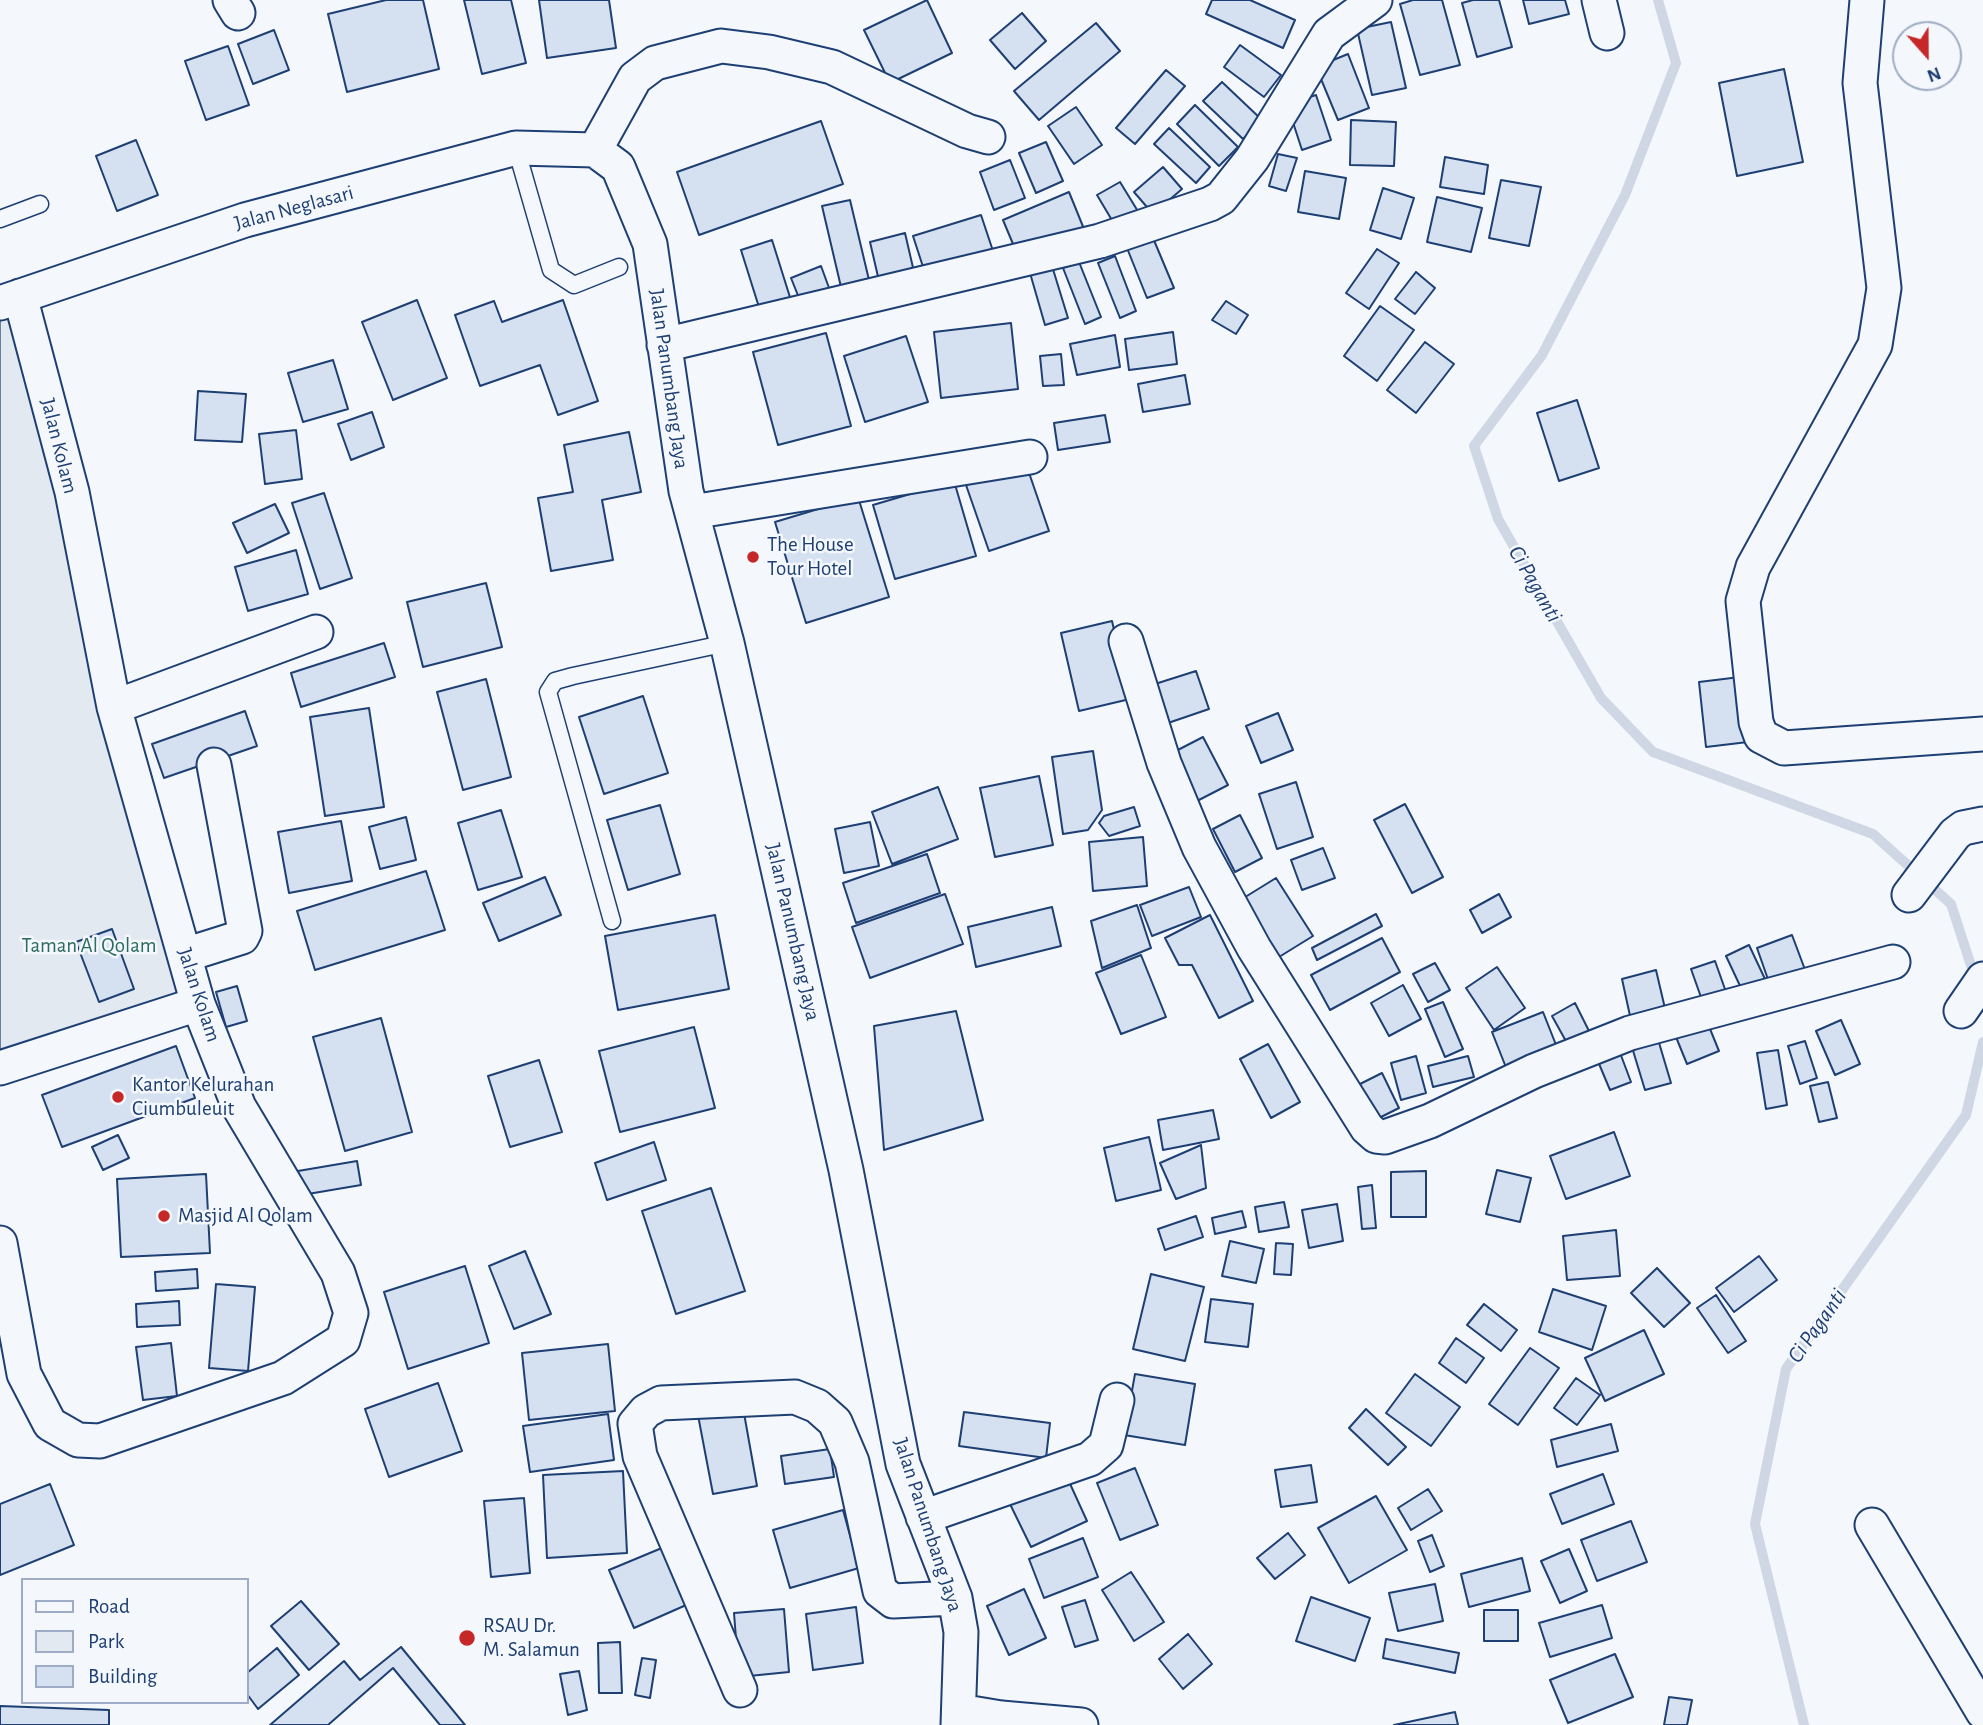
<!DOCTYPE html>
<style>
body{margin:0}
#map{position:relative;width:1983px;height:1725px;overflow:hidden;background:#f4f7fb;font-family:"Alegreya Sans",sans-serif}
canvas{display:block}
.legend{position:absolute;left:21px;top:1578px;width:228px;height:126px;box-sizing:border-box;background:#f4f7fb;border:2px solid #9eadc5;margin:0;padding:9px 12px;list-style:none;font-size:21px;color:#1d3f73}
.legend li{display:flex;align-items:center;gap:14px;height:35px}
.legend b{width:35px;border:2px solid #9eadc5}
.north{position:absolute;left:1892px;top:21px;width:70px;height:70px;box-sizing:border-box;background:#f4f7fb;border:2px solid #9eadc5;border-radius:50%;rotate:159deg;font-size:19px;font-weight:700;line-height:28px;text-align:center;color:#1d3f73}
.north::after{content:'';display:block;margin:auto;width:24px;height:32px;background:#c62828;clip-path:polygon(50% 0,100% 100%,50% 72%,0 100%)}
</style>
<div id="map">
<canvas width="1983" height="1725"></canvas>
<ul class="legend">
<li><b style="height:9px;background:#f4f7fb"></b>Road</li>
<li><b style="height:19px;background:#e3e9f0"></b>Park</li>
<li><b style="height:19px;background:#d5e0f0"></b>Building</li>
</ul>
<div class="north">N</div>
</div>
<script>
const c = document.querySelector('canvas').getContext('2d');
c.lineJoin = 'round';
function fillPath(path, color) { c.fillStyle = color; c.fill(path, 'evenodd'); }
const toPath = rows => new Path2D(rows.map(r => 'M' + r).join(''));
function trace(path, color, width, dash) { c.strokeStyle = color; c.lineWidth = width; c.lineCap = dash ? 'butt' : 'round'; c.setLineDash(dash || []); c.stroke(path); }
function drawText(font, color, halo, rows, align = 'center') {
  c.font = font + ' "Alegreya Sans",sans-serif'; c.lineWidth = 5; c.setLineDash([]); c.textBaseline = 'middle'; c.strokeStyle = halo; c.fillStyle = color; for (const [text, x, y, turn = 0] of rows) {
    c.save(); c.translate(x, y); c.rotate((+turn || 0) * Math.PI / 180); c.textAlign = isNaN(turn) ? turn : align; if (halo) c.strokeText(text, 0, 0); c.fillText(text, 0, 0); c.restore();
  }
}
const green = toPath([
 [20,296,198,1004,0,1068,0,303,20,296]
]);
const stream = toPath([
 [1658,0,1676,63,1625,195,1542,355,1474,446,1498,519,1601,698,1653,752,1873,834,1951,904,1976,981],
 [1804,1725,1755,1524,1786,1369,1966,1115,1983,1042]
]);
const building = toPath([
 [386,0,423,0,439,69,347,92,328,14,386,0],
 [464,0,511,0,526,63,482,74,464,0],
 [539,0,609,0,616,48,547,58,539,0],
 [927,0,952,53,890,83,864,30,927,0],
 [1212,0,1250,0,1295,20,1283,48,1206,14,1212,0],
 [1413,0,1442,0,1460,65,1420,75,1400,4,1413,0],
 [1473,0,1499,0,1512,47,1477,57,1462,3,1473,0],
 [1523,0,1565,0,1569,14,1529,24,1523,0],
 [1022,13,1046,41,1015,69,990,40,1022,13],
 [1391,22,1406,88,1372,95,1357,29,1391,22],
 [1096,23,1120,51,1039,120,1014,91,1096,23],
 [274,30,289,70,253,84,238,44,274,30],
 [1240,45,1281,75,1264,97,1224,67,1240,45],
 [228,46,249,105,206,120,185,61,228,46],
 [1348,54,1369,108,1338,120,1316,67,1348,54],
 [1784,69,1803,162,1737,176,1719,83,1784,69],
 [1166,70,1185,86,1135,144,1116,128,1166,70],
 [1222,82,1262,120,1243,139,1203,101,1222,82],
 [1316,95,1331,140,1302,150,1287,104,1316,95],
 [1195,105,1238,147,1219,166,1177,124,1195,105],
 [1076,107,1102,145,1074,164,1048,126,1076,107],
 [1351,120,1396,122,1394,166,1350,165,1351,120],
 [821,121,843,184,699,235,677,172,821,121],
 [1169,128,1210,167,1196,183,1154,144,1169,128],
 [136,140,158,195,117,211,96,156,136,140],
 [1046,142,1063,181,1036,193,1019,153,1046,142],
 [1278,154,1297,158,1286,191,1269,186,1278,154],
 [1445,157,1488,165,1484,194,1440,187,1445,157],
 [1010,160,1025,198,994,210,980,172,1010,160],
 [1163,167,1182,189,1153,214,1134,192,1163,167],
 [1305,171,1346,178,1339,219,1298,212,1305,171],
 [1501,180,1541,187,1529,246,1489,238,1501,180],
 [1120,182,1139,213,1116,227,1097,195,1120,182],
 [1383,188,1414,198,1401,239,1370,230,1383,188],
 [1069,192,1084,229,1018,256,1003,220,1069,192],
 [1437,197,1482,208,1471,252,1427,242,1437,197],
 [850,200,869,280,841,287,822,206,850,200],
 [981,215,994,254,926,276,913,236,981,215],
 [905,233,914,272,879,281,870,242,905,233],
 [1153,238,1174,288,1147,298,1127,248,1153,238],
 [772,240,794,310,763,320,741,250,772,240],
 [1377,249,1399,263,1369,309,1346,293,1377,249],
 [1115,256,1136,311,1120,318,1098,263,1115,256],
 [1079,262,1101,317,1085,324,1063,268,1079,262],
 [821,266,832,296,803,308,791,278,821,266],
 [1052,266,1068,318,1045,325,1030,273,1052,266],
 [1416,272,1435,288,1415,314,1395,299,1416,272],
 [417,300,447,378,393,400,362,322,417,300],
 [563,300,598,401,558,415,540,365,480,386,455,315,494,301,502,322,563,300],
 [1226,301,1248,315,1236,334,1212,320,1226,301],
 [1380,306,1414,330,1377,381,1344,356,1380,306],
 [1011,323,1018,389,941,398,934,332,1011,323],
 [1173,332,1177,364,1129,370,1125,339,1173,332],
 [826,333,851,426,778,445,753,352,826,333],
 [1115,335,1120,367,1077,375,1070,344,1115,335],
 [906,336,928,402,865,422,844,356,906,336],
 [1425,342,1454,364,1416,413,1387,390,1425,342],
 [1061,354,1064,385,1043,386,1040,356,1061,354],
 [333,360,348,409,303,422,288,373,333,360],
 [1185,375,1190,404,1143,412,1138,384,1185,375],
 [198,391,246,394,242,442,195,440,198,391],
 [1577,400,1599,468,1559,481,1537,413,1577,400],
 [372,412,384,447,351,460,338,424,372,412],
 [1105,415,1110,442,1058,450,1054,423,1105,415],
 [296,430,302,479,265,484,259,434,296,430],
 [629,432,641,492,602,500,613,560,551,571,538,498,573,492,564,445,629,432],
 [1026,464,1049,531,989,551,966,485,1026,464],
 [954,481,976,556,895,579,873,505,954,481],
 [324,493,352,578,320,589,292,503,324,493],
 [858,497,889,597,806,623,775,522,858,497],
 [275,504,289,533,247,553,233,523,275,504],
 [296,550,308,594,248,611,235,567,296,550],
 [486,583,502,647,423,667,407,602,486,583],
 [1112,621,1130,699,1079,711,1061,633,1112,621],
 [384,643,395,677,301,707,291,673,384,643],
 [1196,671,1209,709,1168,723,1155,684,1196,671],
 [1740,677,1748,742,1706,747,1699,682,1740,677],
 [486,679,511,777,463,790,437,692,486,679],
 [643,696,668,773,604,794,579,717,643,696],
 [369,708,384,807,325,816,310,717,369,708],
 [245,711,257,746,164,778,152,744,245,711],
 [1278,713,1293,750,1261,763,1246,726,1278,713],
 [1203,737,1228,785,1197,801,1172,753,1203,737],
 [1093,751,1102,810,1088,830,1063,834,1052,757,1093,751],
 [1039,776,1053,845,995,857,980,788,1039,776],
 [1296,782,1313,837,1277,849,1259,794,1296,782],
 [938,787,958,839,892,864,872,812,938,787],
 [1405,804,1443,877,1412,893,1374,820,1405,804],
 [660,805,680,874,628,890,607,820,660,805],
 [1134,807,1140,826,1109,836,1099,823,1104,816,1134,807],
 [501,810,522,877,478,890,458,823,501,810],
 [1240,815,1262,858,1235,872,1213,829,1240,815],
 [406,817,416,860,380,869,369,827,406,817],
 [341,821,352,881,289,893,278,832,341,821],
 [870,822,879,866,844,873,835,829,870,822],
 [1143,837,1147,886,1093,891,1089,842,1143,837],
 [1323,848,1335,878,1302,890,1291,860,1323,848],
 [927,854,940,893,856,923,843,883,927,854],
 [426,871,445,930,315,970,297,911,426,871],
 [545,877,561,915,499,941,483,903,545,877],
 [1276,878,1313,936,1279,957,1242,899,1276,878],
 [1189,887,1201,917,1152,936,1140,905,1189,887],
 [945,894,963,944,870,978,852,927,945,894],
 [1499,894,1511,917,1482,933,1470,910,1499,894],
 [1137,905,1151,948,1102,968,1091,921,1137,905],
 [1052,907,1061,946,976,967,968,927,1052,907],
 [1376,914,1382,926,1317,960,1312,948,1376,914],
 [715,915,729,989,618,1010,605,936,715,915],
 [1210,915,1253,1001,1219,1018,1192,965,1179,965,1165,938,1210,915],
 [112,929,134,989,99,1002,76,942,112,929],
 [1792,935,1807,975,1771,988,1757,948,1792,935],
 [1382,938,1400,972,1330,1010,1311,975,1382,938],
 [1749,945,1765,979,1742,990,1726,956,1749,945],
 [1141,955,1166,1017,1121,1034,1096,973,1141,955],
 [1715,961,1726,992,1702,1000,1691,969,1715,961],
 [1435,963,1450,990,1428,1002,1413,974,1435,963],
 [1497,967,1525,1008,1494,1030,1466,988,1497,967],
 [1656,970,1667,1017,1632,1025,1622,979,1656,970],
 [1403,985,1421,1019,1389,1036,1371,1003,1403,985],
 [237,986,247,1021,226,1027,216,992,237,986],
 [1443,1002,1463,1049,1445,1057,1425,1009,1443,1002],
 [1575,1003,1589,1031,1567,1043,1552,1016,1575,1003],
 [956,1011,983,1120,884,1150,874,1026,956,1011],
 [1543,1012,1560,1055,1509,1075,1492,1032,1543,1012],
 [381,1018,412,1132,345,1151,313,1037,381,1018],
 [1841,1020,1860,1064,1835,1075,1816,1031,1841,1020],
 [1708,1024,1719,1051,1687,1064,1676,1037,1708,1024],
 [694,1027,715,1108,620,1132,599,1051,694,1027],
 [1657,1036,1671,1083,1645,1090,1631,1044,1657,1036],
 [1805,1041,1817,1078,1800,1084,1788,1046,1805,1041],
 [1268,1044,1300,1102,1271,1118,1240,1059,1268,1044],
 [176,1046,195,1098,62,1147,42,1095,176,1046],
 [1619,1050,1631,1082,1610,1090,1597,1059,1619,1050],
 [1778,1050,1787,1105,1766,1109,1757,1053,1778,1050],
 [1416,1056,1426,1093,1401,1100,1391,1063,1416,1056],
 [1468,1056,1474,1077,1433,1087,1428,1066,1468,1056],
 [539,1060,562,1132,510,1147,488,1076,539,1060],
 [1382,1073,1399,1108,1375,1120,1358,1085,1382,1073],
 [1828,1082,1837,1118,1819,1122,1810,1086,1828,1082],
 [1213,1110,1219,1139,1163,1150,1158,1120,1213,1110],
 [1614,1132,1630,1176,1566,1199,1550,1156,1614,1132],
 [118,1135,129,1158,103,1170,92,1147,118,1135],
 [1149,1137,1161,1190,1116,1201,1104,1148,1149,1137],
 [654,1142,666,1180,607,1200,595,1163,654,1142],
 [1201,1145,1206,1188,1176,1199,1160,1163,1201,1145],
 [357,1161,361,1185,302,1195,298,1171,357,1161],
 [1497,1170,1531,1178,1520,1222,1486,1214,1497,1170],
 [1426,1171,1426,1217,1391,1217,1391,1172,1426,1171],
 [206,1174,210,1253,121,1257,117,1179,206,1174],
 [1372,1185,1376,1228,1362,1229,1358,1187,1372,1185],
 [711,1188,745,1291,676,1314,642,1211,711,1188],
 [1284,1202,1289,1227,1259,1232,1255,1207,1284,1202],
 [1337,1204,1343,1241,1309,1248,1302,1210,1337,1204],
 [1242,1211,1246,1227,1215,1234,1212,1218,1242,1211],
 [1196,1216,1203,1237,1165,1250,1158,1229,1196,1216],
 [1616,1230,1620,1276,1567,1280,1563,1236,1616,1230],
 [1230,1241,1264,1249,1256,1283,1222,1276,1230,1241],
 [1276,1243,1293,1244,1291,1275,1274,1274,1276,1243],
 [525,1251,551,1314,514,1329,489,1266,525,1251],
 [1759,1256,1777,1280,1734,1312,1716,1288,1759,1256],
 [465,1266,489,1343,408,1369,384,1292,465,1266],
 [1657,1268,1690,1303,1664,1327,1631,1293,1657,1268],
 [197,1269,198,1288,156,1291,155,1272,197,1269],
 [1151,1274,1204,1287,1185,1361,1133,1349,1151,1274],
 [216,1284,255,1287,248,1371,209,1368,216,1284],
 [1553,1289,1606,1306,1592,1350,1539,1332,1553,1289],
 [1716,1295,1746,1341,1728,1353,1697,1308,1716,1295],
 [1211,1299,1253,1304,1248,1347,1205,1342,1211,1299],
 [179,1301,180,1325,137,1327,136,1304,179,1301],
 [1484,1304,1517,1330,1501,1351,1467,1325,1484,1304],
 [1644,1330,1664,1374,1605,1401,1585,1358,1644,1330],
 [1456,1338,1484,1358,1466,1383,1439,1363,1456,1338],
 [171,1343,177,1396,143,1400,136,1347,171,1343],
 [608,1344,615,1411,529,1420,522,1353,608,1344],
 [1530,1348,1559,1368,1518,1425,1489,1404,1530,1348],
 [1135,1374,1195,1384,1185,1445,1124,1435,1135,1374],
 [1415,1374,1460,1407,1431,1446,1386,1413,1415,1374],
 [1576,1378,1600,1395,1577,1425,1554,1408,1576,1378],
 [438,1383,462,1451,389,1477,365,1409,438,1383],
 [742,1402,757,1486,713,1494,697,1410,742,1402],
 [1366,1409,1406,1447,1388,1465,1349,1428,1366,1409],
 [964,1412,1050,1423,1046,1458,959,1446,964,1412],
 [608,1414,614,1460,530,1472,523,1426,608,1414],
 [1611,1424,1618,1451,1557,1467,1551,1440,1611,1424],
 [830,1449,834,1477,785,1484,781,1456,830,1449],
 [1311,1465,1317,1502,1281,1507,1275,1470,1311,1465],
 [1135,1468,1158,1525,1120,1540,1097,1483,1135,1468],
 [623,1471,627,1553,547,1558,543,1475,623,1471],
 [1603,1474,1614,1504,1562,1524,1550,1494,1603,1474],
 [1066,1475,1087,1521,1031,1547,1009,1502,1066,1475],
 [50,1484,74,1545,0,1575,0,1504,50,1484],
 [1428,1489,1442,1511,1411,1530,1398,1508,1428,1489],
 [1376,1496,1407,1550,1349,1583,1318,1528,1376,1496],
 [524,1498,530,1573,491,1577,484,1501,524,1498],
 [843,1510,859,1568,790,1588,773,1530,843,1510],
 [1631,1521,1647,1562,1597,1581,1581,1540,1631,1521],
 [1288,1533,1305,1555,1275,1579,1257,1558,1288,1533],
 [1432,1535,1444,1566,1430,1572,1418,1541,1432,1535],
 [1083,1538,1098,1577,1044,1598,1029,1559,1083,1538],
 [669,1545,693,1602,634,1628,609,1570,669,1545],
 [1569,1549,1587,1591,1560,1603,1541,1561,1569,1549],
 [1522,1558,1530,1591,1469,1607,1461,1574,1522,1558],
 [1131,1572,1164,1622,1134,1641,1102,1590,1131,1572],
 [1435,1584,1443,1621,1398,1631,1389,1593,1435,1584],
 [1024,1589,1046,1638,1009,1655,987,1606,1024,1589],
 [1311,1597,1370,1618,1355,1661,1296,1641,1311,1597],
 [1085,1600,1098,1640,1075,1647,1062,1607,1085,1600],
 [301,1601,339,1644,309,1670,271,1626,301,1601],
 [1602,1605,1612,1638,1550,1657,1539,1623,1602,1605],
 [856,1607,863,1663,813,1670,806,1614,856,1607],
 [784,1609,789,1672,739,1677,734,1613,784,1609],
 [1484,1610,1518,1610,1518,1641,1484,1641,1484,1610],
 [1188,1634,1212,1664,1183,1689,1159,1659,1188,1634],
 [1386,1639,1459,1653,1455,1673,1383,1658,1386,1639],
 [620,1642,622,1693,599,1693,598,1643,620,1642],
 [401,1647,465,1725,440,1725,393,1668,328,1725,270,1725,344,1661,360,1680,401,1647],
 [277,1648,299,1675,258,1709,247,1694,247,1673,277,1648],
 [1615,1654,1633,1697,1568,1723,1550,1680,1615,1654],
 [642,1658,656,1660,650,1698,635,1695,642,1658],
 [579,1671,587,1710,568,1715,560,1674,579,1671],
 [1669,1697,1692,1700,1687,1725,1664,1725,1669,1697],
 [0,1706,109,1710,109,1725,0,1725,0,1706],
 [1455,1712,1458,1725,1394,1725,1455,1712]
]);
const service = toPath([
 [516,148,551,270,574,285,619,267],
 [0,219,40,204],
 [612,921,548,692,555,681,573,676,727,643]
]);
const minor = toPath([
 [230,0,238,13],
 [1599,0,1607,33],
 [1867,0,1860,83,1884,288,1875,345,1753,567,1743,601,1756,722,1761,736,1784,748,1983,734],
 [595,150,618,167,650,244,686,491,727,643,846,1170,903,1464,955,1598,961,1632,958,1725],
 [595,150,635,78,655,63,721,46,769,52,832,67,967,131,988,137],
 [0,303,245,220,516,148,595,150],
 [664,345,1100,241,1210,204,1221,198,1252,159,1329,34,1375,0],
 [692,512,1030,457],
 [1126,641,1164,763,1199,847,1254,948,1367,1128,1376,1136,1385,1137,1430,1121,1534,1071,1630,1033,1893,962],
 [114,707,316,632],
 [1909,895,1955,834,1963,828,1983,824],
 [185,955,242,937,245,931,214,765],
 [1961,1011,1983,979],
 [0,1068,198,1004],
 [0,1243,24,1374,50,1424,78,1440,100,1441,283,1378,343,1340,351,1313,338,1273,239,1107,198,1004,114,707,72,492,20,296],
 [923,1517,1090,1459,1106,1445,1117,1400],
 [1872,1525,1983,1712],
 [740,1690,640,1456,635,1424,646,1411,661,1403,795,1397,817,1406,835,1422,852,1462,880,1591,893,1601,955,1598],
 [959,1711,1001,1718,1081,1725]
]);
const markers = [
 [753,557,7,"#c62828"],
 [118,1097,7,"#c62828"],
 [164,1216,7,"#c62828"],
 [467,1638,9,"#c62828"]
];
const streetNames = [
 ["Jalan Neglasari",294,208,-15],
 ["Jalan Panumbang Jaya",669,379,82],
 ["Jalan Kolam",59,446,76],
 ["Jalan Panumbang Jaya",793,932,77],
 ["Jalan Kolam",199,995,72],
 ["Jalan Panumbang Jaya",928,1525,72]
];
const poiNames = [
 ["The House",767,545],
 ["Tour Hotel",767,569],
 ["Kantor Kelurahan",132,1085],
 ["Ciumbuleuit",132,1109],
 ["Masjid Al Qolam",178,1216],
 ["RSAU Dr.",483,1626],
 ["M. Salamun",483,1650]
];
const parkNames = [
 ["Taman Al Qolam",89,946]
];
const waterNames = [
 ["Ci Paganti",1535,584,60],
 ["Ci Paganti",1817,1326,-55]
];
fillPath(green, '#e3e9f0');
trace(green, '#687fa3', 2);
trace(stream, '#cfd7e4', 10);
fillPath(building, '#d5e0f0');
trace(building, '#1d3f73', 2);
trace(service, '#1d3f73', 19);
trace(minor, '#1d3f73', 37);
trace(service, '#f4f7fb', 16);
trace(minor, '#f4f7fb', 33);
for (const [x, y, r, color] of markers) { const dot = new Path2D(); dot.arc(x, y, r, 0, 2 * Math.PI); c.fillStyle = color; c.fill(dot); trace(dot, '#f4f7fb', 2.5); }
drawText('21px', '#1d3f73', '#f4f7fb', streetNames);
drawText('21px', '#1d3f73', '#f4f7fb', poiNames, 'left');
drawText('21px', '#2c6c60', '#f4f7fb', parkNames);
drawText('italic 23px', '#1d3f73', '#f4f7fb', waterNames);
</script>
